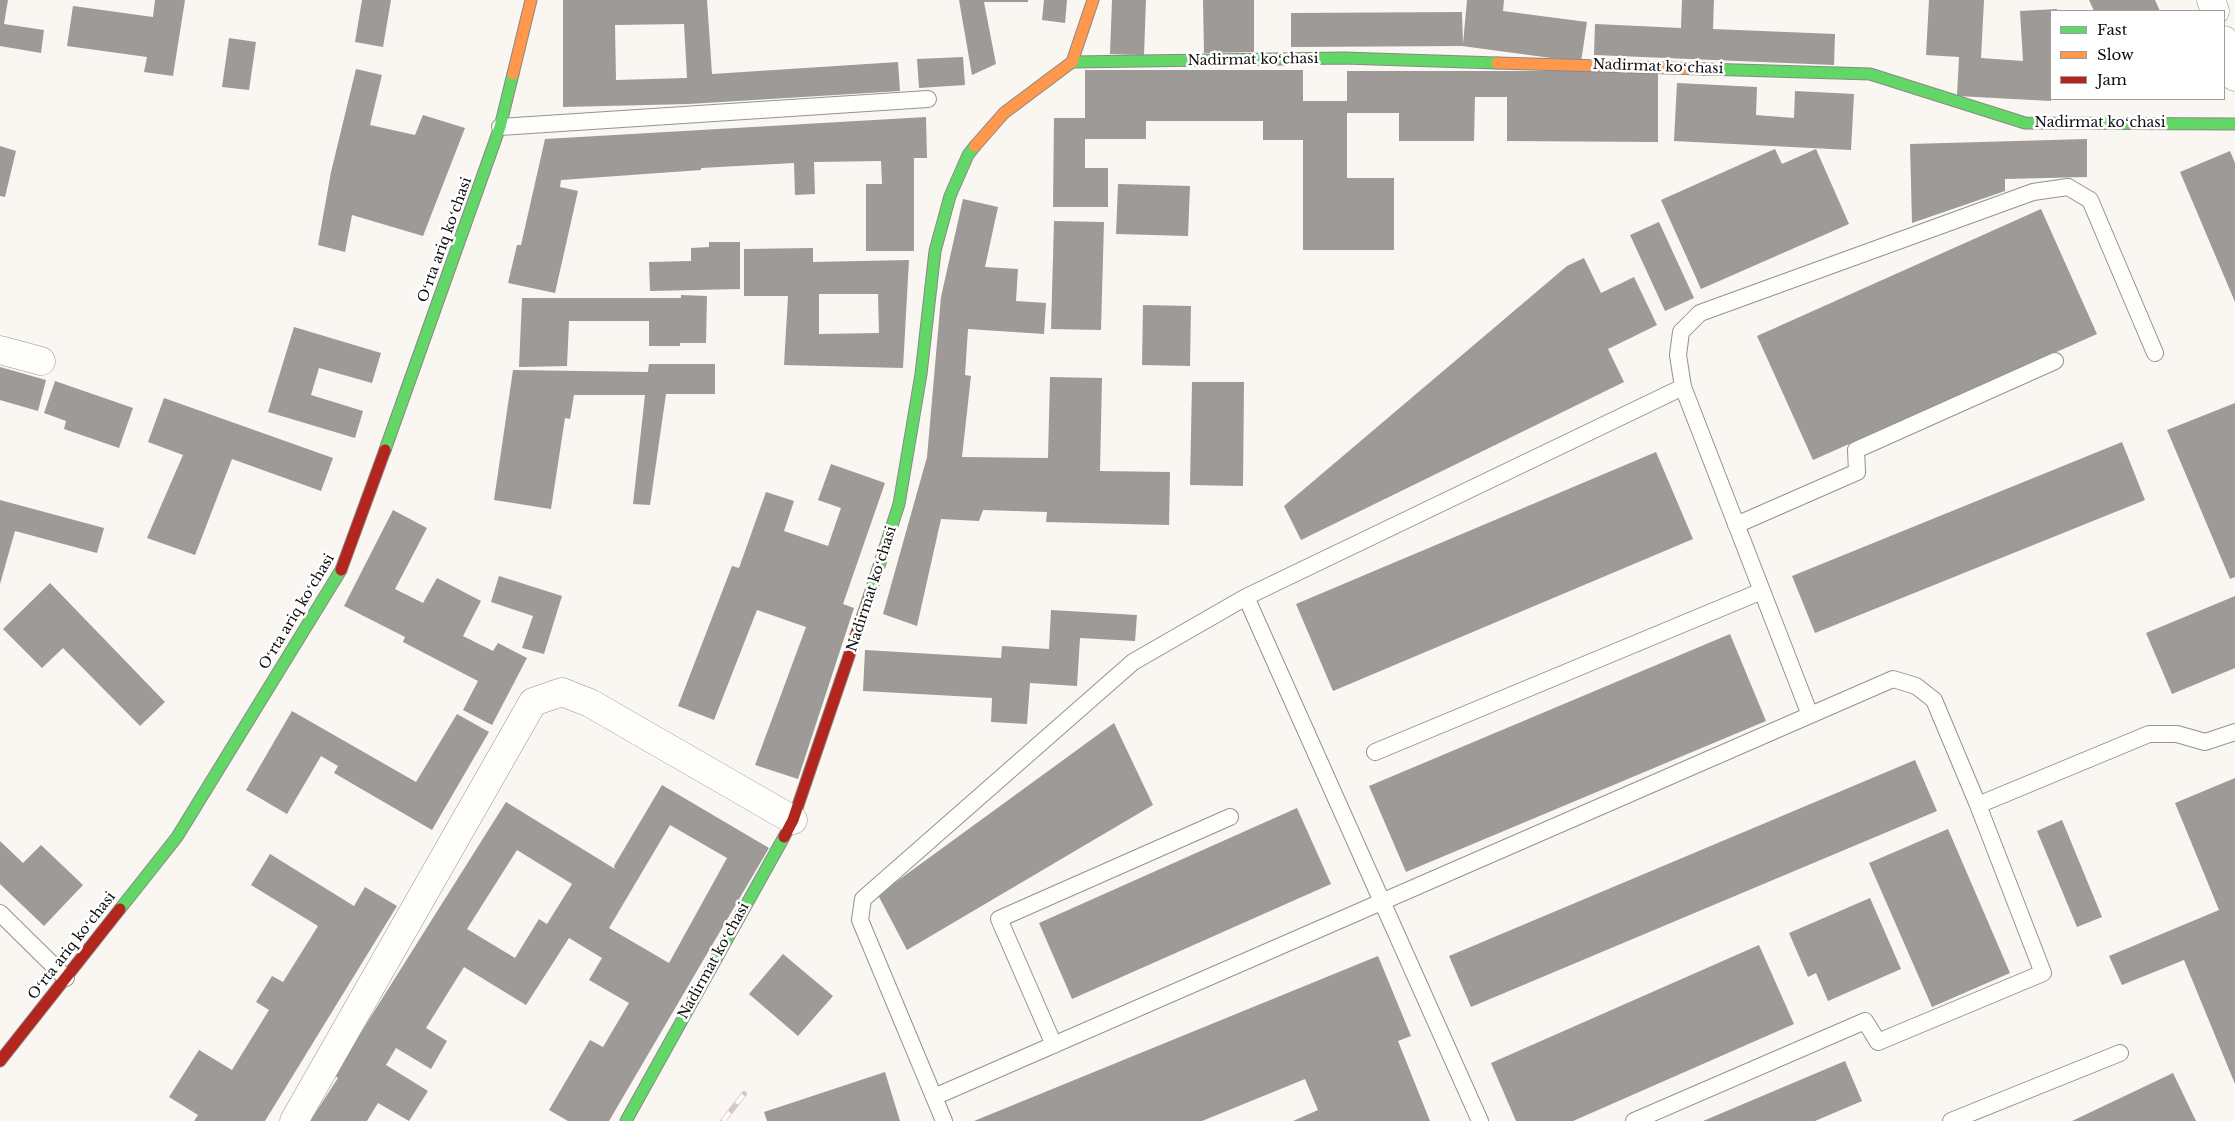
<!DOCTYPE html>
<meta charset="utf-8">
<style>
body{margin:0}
#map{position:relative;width:2235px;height:1121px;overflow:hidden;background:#faf6f2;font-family:"Libre Baskerville",serif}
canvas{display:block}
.legend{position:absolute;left:2050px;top:10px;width:175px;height:90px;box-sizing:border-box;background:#fff;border:1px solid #9e9e9e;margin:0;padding:6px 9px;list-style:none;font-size:15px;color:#0d0d0d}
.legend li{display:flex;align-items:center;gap:10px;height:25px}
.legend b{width:25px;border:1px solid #9e9e9e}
</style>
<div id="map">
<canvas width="2235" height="1121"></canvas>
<ul class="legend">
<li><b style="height:6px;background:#63d668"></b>Fast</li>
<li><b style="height:6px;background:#ff974d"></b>Slow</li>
<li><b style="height:6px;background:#b3261e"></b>Jam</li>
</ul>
</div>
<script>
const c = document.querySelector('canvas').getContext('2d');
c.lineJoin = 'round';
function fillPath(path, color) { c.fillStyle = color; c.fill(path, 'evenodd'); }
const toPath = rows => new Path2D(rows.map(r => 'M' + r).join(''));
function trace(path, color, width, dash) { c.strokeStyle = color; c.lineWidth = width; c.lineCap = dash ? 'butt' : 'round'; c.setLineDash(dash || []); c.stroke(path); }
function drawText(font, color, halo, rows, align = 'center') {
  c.font = font + ' "Libre Baskerville",serif'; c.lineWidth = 5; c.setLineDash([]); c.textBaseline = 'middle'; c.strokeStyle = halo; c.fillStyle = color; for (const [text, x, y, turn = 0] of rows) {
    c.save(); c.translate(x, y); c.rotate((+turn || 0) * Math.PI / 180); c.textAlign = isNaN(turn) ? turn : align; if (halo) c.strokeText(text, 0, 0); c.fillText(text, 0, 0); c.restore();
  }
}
const building = toPath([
 [0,0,8,0,4,24,44,30,41,53,0,46],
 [155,0,185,0,173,76,144,72,147,57,67,46,73,6,153,17],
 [362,0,391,0,383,47,355,42],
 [563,0,707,0,712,74,898,62,900,91,689,104,563,107],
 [684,24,687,78,616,80,615,25],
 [959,0,1028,0,1028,2,984,2,996,64,972,75],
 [1044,0,1067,0,1065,23,1042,20],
 [1112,0,1146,0,1144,55,1110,54],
 [1203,0,1254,0,1254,52,1204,53],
 [1467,0,1504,0,1503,11,1587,22,1581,62,1462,46,1291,47,1291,13,1462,12,1463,44],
 [1682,0,1714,0,1713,29,1835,34,1834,65,1594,55,1595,24,1681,28],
 [1929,0,1984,0,1981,58,2023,61,2020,11,2057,9,2057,11,2051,11,2051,101,1957,96,1959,57,1926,55],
 [2089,0,2155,0,2160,11,2094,11],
 [229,38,256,42,249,90,222,87],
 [963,57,965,85,919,88,917,59],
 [356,69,382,75,370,125,415,135,423,115,465,128,423,236,352,215,345,252,318,245,331,172],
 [1085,70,1303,70,1303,101,1347,101,1347,71,1658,71,1658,142,1507,141,1507,97,1475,97,1474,141,1399,141,1399,113,1347,113,1347,178,1394,178,1394,250,1303,250,1303,140,1263,140,1263,121,1146,121,1146,139,1085,139,1085,168,1108,168,1108,207,1053,207,1054,118,1085,118],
 [1677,83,1757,87,1756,115,1794,118,1795,91,1854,94,1851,150,1674,141],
 [926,117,927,158,914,158,914,251,866,251,866,184,882,184,881,161,814,162,815,194,795,195,794,163,701,168,701,170,561,180,560,187,578,191,555,293,508,283,517,245,521,245,545,139],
 [2087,139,2087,177,2005,179,2005,191,1912,223,1910,144],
 [0,146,16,151,5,197,0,196],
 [1775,149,1782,164,1816,149,1849,224,1701,289,1661,200],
 [2230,151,2235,163,2235,302,2180,172],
 [1118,184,1190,186,1188,236,1116,234],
 [963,199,998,207,985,267,1018,269,1016,301,1046,303,1044,334,968,329,965,375,971,376,962,457,1048,458,1050,377,1102,378,1100,471,1170,472,1169,525,1046,522,1047,512,983,510,979,521,941,519,917,626,883,614,927,457,941,297],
 [2041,209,2097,334,1813,460,1757,336],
 [1054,221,1104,222,1101,330,1051,329],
 [1659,222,1694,298,1665,311,1630,235],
 [709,242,740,242,740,289,650,291,649,262,691,261,691,248,709,247],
 [813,248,813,262,909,260,903,368,784,365,788,296,744,296,744,249],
 [819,294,878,294,879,333,819,334],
 [1584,258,1601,293,1634,277,1657,325,1608,349,1624,382,1301,540,1284,506,1567,266],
 [681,295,707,296,706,343,680,343,680,346,649,346,649,321,569,321,567,366,519,367,522,298,681,298],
 [1143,305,1191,306,1190,366,1142,365],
 [294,327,381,353,372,383,319,368,311,395,363,411,355,438,268,412],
 [649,364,715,364,715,394,666,394,650,505,633,504,645,395,574,395,570,419,565,418,551,509,494,500,513,370,648,372],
 [0,367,46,380,38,411,0,400],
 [55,381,133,408,119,448,64,429,66,421,44,413],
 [1192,382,1244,382,1243,486,1190,485],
 [164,398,333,458,321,491,232,459,195,555,147,538,183,455,148,442],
 [2235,403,2235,577,2230,579,2167,430],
 [2122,442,2145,500,1815,633,1792,576],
 [1656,452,1693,539,1333,691,1296,604],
 [831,464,885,483,843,604,854,608,798,779,755,765,806,627,757,610,714,720,678,706,732,566,739,568,766,492,794,501,784,531,828,546,841,508,818,500],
 [0,500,104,528,97,553,15,531,0,584],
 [393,510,427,528,395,589,423,603,437,578,481,601,463,636,493,651,498,643,527,658,492,725,463,710,478,681,403,642,405,637,344,606],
 [499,576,562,596,544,654,522,648,533,616,491,602],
 [50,583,165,702,140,726,63,648,42,668,3,629],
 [2235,596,2235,668,2172,694,2146,633],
 [1051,610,1137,615,1135,641,1080,638,1077,686,1030,683,1027,724,991,722,992,698,863,691,865,650,1001,658,1002,646,1049,649],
 [1730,634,1766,721,1406,872,1369,786],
 [292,711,416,782,457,714,489,732,432,830,334,773,338,766,321,756,287,814,246,790],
 [1114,723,1153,805,907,950,878,895],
 [1915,760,1937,811,1471,1007,1449,956],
 [2235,778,2235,1084,2184,960,2122,985,2109,956,2219,910,2175,803],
 [662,785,769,848,609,1121,568,1121,549,1110,590,1040,603,1047,629,1003,589,980,602,958,569,938,526,1005,464,967,426,1028,447,1041,431,1069,396,1048,386,1065,428,1091,409,1121,378,1103,367,1121,310,1121,338,1078,334,1075,506,802,615,869,614,866],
 [670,825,727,858,669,963,609,928],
 [517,850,572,884,547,924,539,919,515,958,467,929],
 [1297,808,1331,884,1072,999,1039,923],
 [2062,820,2102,917,2077,927,2037,831],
 [1948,829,2010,973,1932,1007,1869,863],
 [0,841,23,863,41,845,83,885,44,926,0,884],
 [270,854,354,906,365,887,397,906,265,1121,194,1121,198,1115,169,1097,199,1050,232,1070,269,1010,256,1002,272,976,283,982,318,926,251,885],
 [1870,898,1901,969,1828,1001,1816,973,1808,977,1789,933],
 [1759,945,1794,1024,1573,1121,1516,1121,1491,1063],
 [783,954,833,996,798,1036,749,994],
 [1378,956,1411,1036,1398,1041,1430,1121,1293,1121,1318,1110,1305,1079,1202,1121,974,1121],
 [1845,1061,1862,1101,1815,1121,1703,1121],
 [885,1072,900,1121,767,1121,764,1112],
 [2173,1073,2196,1121,2072,1121]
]);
const lane = toPath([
 [500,127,928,99],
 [1736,525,1857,472,1856,450,2055,361],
 [1246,597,1480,1121],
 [1810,715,1683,387,1678,355,1681,332,1700,313,2033,192,2068,187,2090,200,2155,353],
 [1375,752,1762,591],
 [0,913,66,978],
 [1054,1045,999,919,1230,817],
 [934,1097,1893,679,1916,686,1934,700,1978,805,2149,734,2177,734,2205,742,2235,732],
 [944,1121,860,920,863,899,1133,662,1246,597,1683,387],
 [1634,1121,1865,1021,1878,1042,2043,973,1978,805],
 [1951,1121,2120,1053]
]);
const street = toPath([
 [2211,0,2215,11],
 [2224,40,2235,77],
 [0,350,41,361],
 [294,1121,533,702,562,692,590,703,793,820]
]);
const fast = toPath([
 [1072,62,1344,58,1497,63],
 [1704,69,1870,74,2025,123,2235,124],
 [385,450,500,127,513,74],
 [868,600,899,504,921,374,935,251,950,196,968,155,975,146],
 [120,909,177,837,341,570],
 [626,1121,784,837]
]);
const slow = toPath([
 [1497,63,1704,69],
 [513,74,531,0],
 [975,146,1004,113,1072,62,1093,0]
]);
const jam = toPath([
 [341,570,385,450],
 [784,837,793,820,868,600],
 [0,1061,120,909]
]);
const rail = toPath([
 [723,1121,744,1094]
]);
const streetNames = [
 ["Nadirmat koʻchasi",1253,60,-1],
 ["Nadirmat koʻchasi",1658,67,2],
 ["Nadirmat koʻchasi",2100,123],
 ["Oʻrta ariq koʻchasi",445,240,-70],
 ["Nadirmat koʻchasi",872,589,-72],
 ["Oʻrta ariq koʻchasi",297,612,-59],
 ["Oʻrta ariq koʻchasi",72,946,-52],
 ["Nadirmat koʻchasi",714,961,-61]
];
fillPath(building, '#9d9a97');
trace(lane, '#949290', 18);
trace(street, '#949290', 29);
trace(fast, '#8a8987', 13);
trace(slow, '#8a8987', 13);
trace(jam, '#8a8987', 13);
trace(lane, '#fefefd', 16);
trace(street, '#fefefd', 28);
trace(fast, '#63d668', 11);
trace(slow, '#ff974d', 11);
trace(jam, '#b3261e', 11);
trace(rail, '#d5c6c8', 5.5);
trace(rail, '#fff', 4, [11]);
drawText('14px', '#0d0d0d', '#fff', streetNames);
</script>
